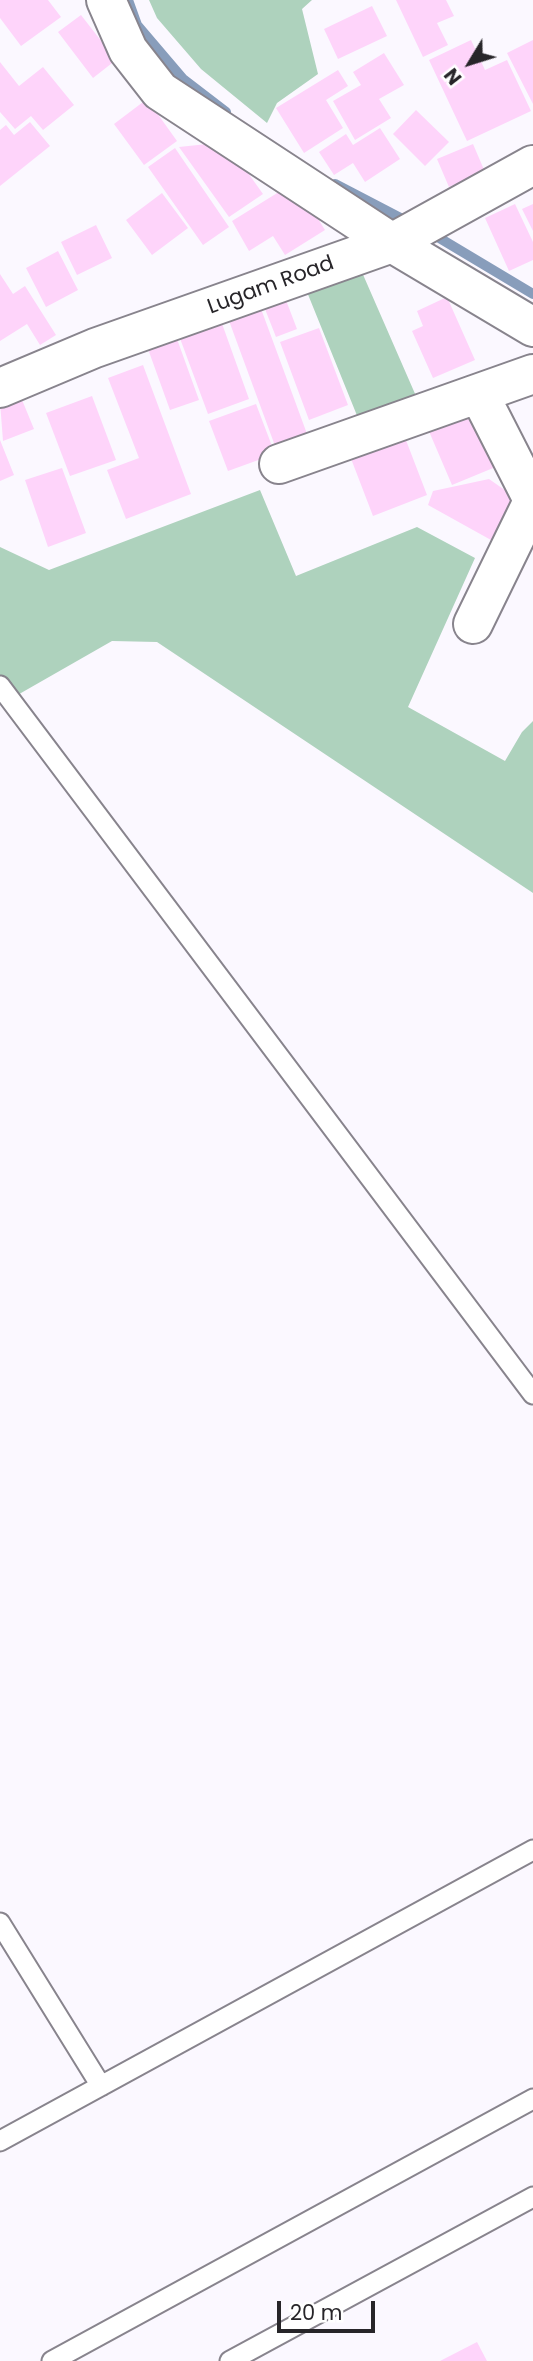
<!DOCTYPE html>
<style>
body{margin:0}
#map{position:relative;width:533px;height:2361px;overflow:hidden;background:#fbf8ff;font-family:Poppins,sans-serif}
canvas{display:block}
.north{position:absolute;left:435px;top:28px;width:70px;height:70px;-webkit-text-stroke:5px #fff;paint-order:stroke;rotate:232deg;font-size:19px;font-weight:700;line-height:28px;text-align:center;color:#272529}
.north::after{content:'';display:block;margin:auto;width:24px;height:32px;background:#272529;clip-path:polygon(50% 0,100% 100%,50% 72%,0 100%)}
.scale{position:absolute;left:277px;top:2301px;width:98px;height:32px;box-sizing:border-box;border:4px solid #272529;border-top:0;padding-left:9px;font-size:21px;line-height:24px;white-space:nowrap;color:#272529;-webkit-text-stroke:5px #fff;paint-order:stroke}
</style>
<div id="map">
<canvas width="533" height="2361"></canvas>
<div class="north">N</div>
<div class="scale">20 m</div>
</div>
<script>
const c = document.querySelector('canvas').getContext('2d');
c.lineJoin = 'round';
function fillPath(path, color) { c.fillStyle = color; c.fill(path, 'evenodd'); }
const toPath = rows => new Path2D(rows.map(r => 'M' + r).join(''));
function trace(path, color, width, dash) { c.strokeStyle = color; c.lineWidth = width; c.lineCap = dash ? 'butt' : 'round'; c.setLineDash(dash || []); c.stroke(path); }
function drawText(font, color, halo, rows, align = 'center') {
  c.font = font + ' Poppins,sans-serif'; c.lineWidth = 5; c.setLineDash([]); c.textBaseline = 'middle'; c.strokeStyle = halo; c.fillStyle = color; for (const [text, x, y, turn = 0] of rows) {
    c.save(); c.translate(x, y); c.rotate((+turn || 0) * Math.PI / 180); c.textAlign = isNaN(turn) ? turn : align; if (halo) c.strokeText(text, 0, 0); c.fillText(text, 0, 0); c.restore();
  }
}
const green = toPath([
 [149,0,312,0,302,9,318,74,277,103,267,123,201,69,157,18],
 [361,270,416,396,358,418,307,292],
 [260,490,296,576,417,527,475,558,408,707,505,761,522,732,533,721,533,893,157,642,112,641,0,705,0,547,49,570]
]);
const stream = toPath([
 [128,0,137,25,183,79,226,112],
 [335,184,408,222],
 [431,233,533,294]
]);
const building = toPath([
 [0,0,48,0,61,17,21,46,0,18],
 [396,0,446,0,454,16,437,23,448,45,423,57],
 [372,6,387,36,338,59,324,29],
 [81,15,116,60,93,78,58,32],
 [471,40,485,70,507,60,531,111,467,141,429,60],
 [533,40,533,104,507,53],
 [384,53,404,85,379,99,391,118,355,140,333,101,361,85,353,72],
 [0,62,19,86,43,67,74,105,43,130,31,116,15,129,0,112],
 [338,70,348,86,326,100,343,128,304,153,276,108],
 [147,99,177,141,144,165,114,124],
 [416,110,449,142,425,166,393,134],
 [30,122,50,146,0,186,0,130,6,125,14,135],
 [380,128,400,159,365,182,353,163,334,175,319,152,346,134,353,145],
 [226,142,263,194,229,217,179,147],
 [473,144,485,172,449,187,437,159],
 [175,148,229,227,203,245,148,167],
 [295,182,325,230,285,255,273,236,249,251,232,221],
 [162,193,188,228,152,255,126,220],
 [515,204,533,242,533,260,509,271,485,218],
 [533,204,533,231,522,209],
 [96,225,112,258,77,275,61,242],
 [58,251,78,290,46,307,26,268],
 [0,274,13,294,25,286,56,335,40,345,27,324,0,341],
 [284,295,297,329,276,337,263,304],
 [447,297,475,360,433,378,412,331,423,326,417,311],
 [260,306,310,442,278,454,228,318],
 [220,318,249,399,208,414,178,333],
 [319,328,348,405,309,420,280,342],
 [177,339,199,400,170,410,148,349],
 [143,365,191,494,126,519,107,470,139,458,108,378],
 [20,395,34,429,3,441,0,402],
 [92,396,116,460,70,476,46,413],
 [471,403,498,466,452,485,425,422],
 [256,404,275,454,228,471,209,421],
 [404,435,427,495,373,516,350,456],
 [0,440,14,475,0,481],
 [62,468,86,533,48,547,25,480],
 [489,479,519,500,491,540,428,505,433,491],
 [477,2342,487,2361,440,2361]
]);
const service = toPath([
 [0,686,533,1394],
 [0,1923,101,2086],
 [0,2141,533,1850],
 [52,2361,533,2099],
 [230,2361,533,2197]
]);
const minor = toPath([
 [106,0,128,50,160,91,392,243,533,327],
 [479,394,533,500],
 [279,464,533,374],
 [473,624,533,501]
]);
const tertiary = toPath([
 [0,388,95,348,392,243,533,165]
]);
const streetNames = [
 ["Lugam Road",271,286,-20]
];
fillPath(green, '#aed2bd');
trace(stream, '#889dbb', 10);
fillPath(building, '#fed4fa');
trace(service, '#88848d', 23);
trace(minor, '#88848d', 42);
trace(tertiary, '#88848d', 42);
trace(service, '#fff', 19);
trace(minor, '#fff', 38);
trace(tertiary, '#fff', 38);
drawText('21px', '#272529', '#fff', streetNames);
</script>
